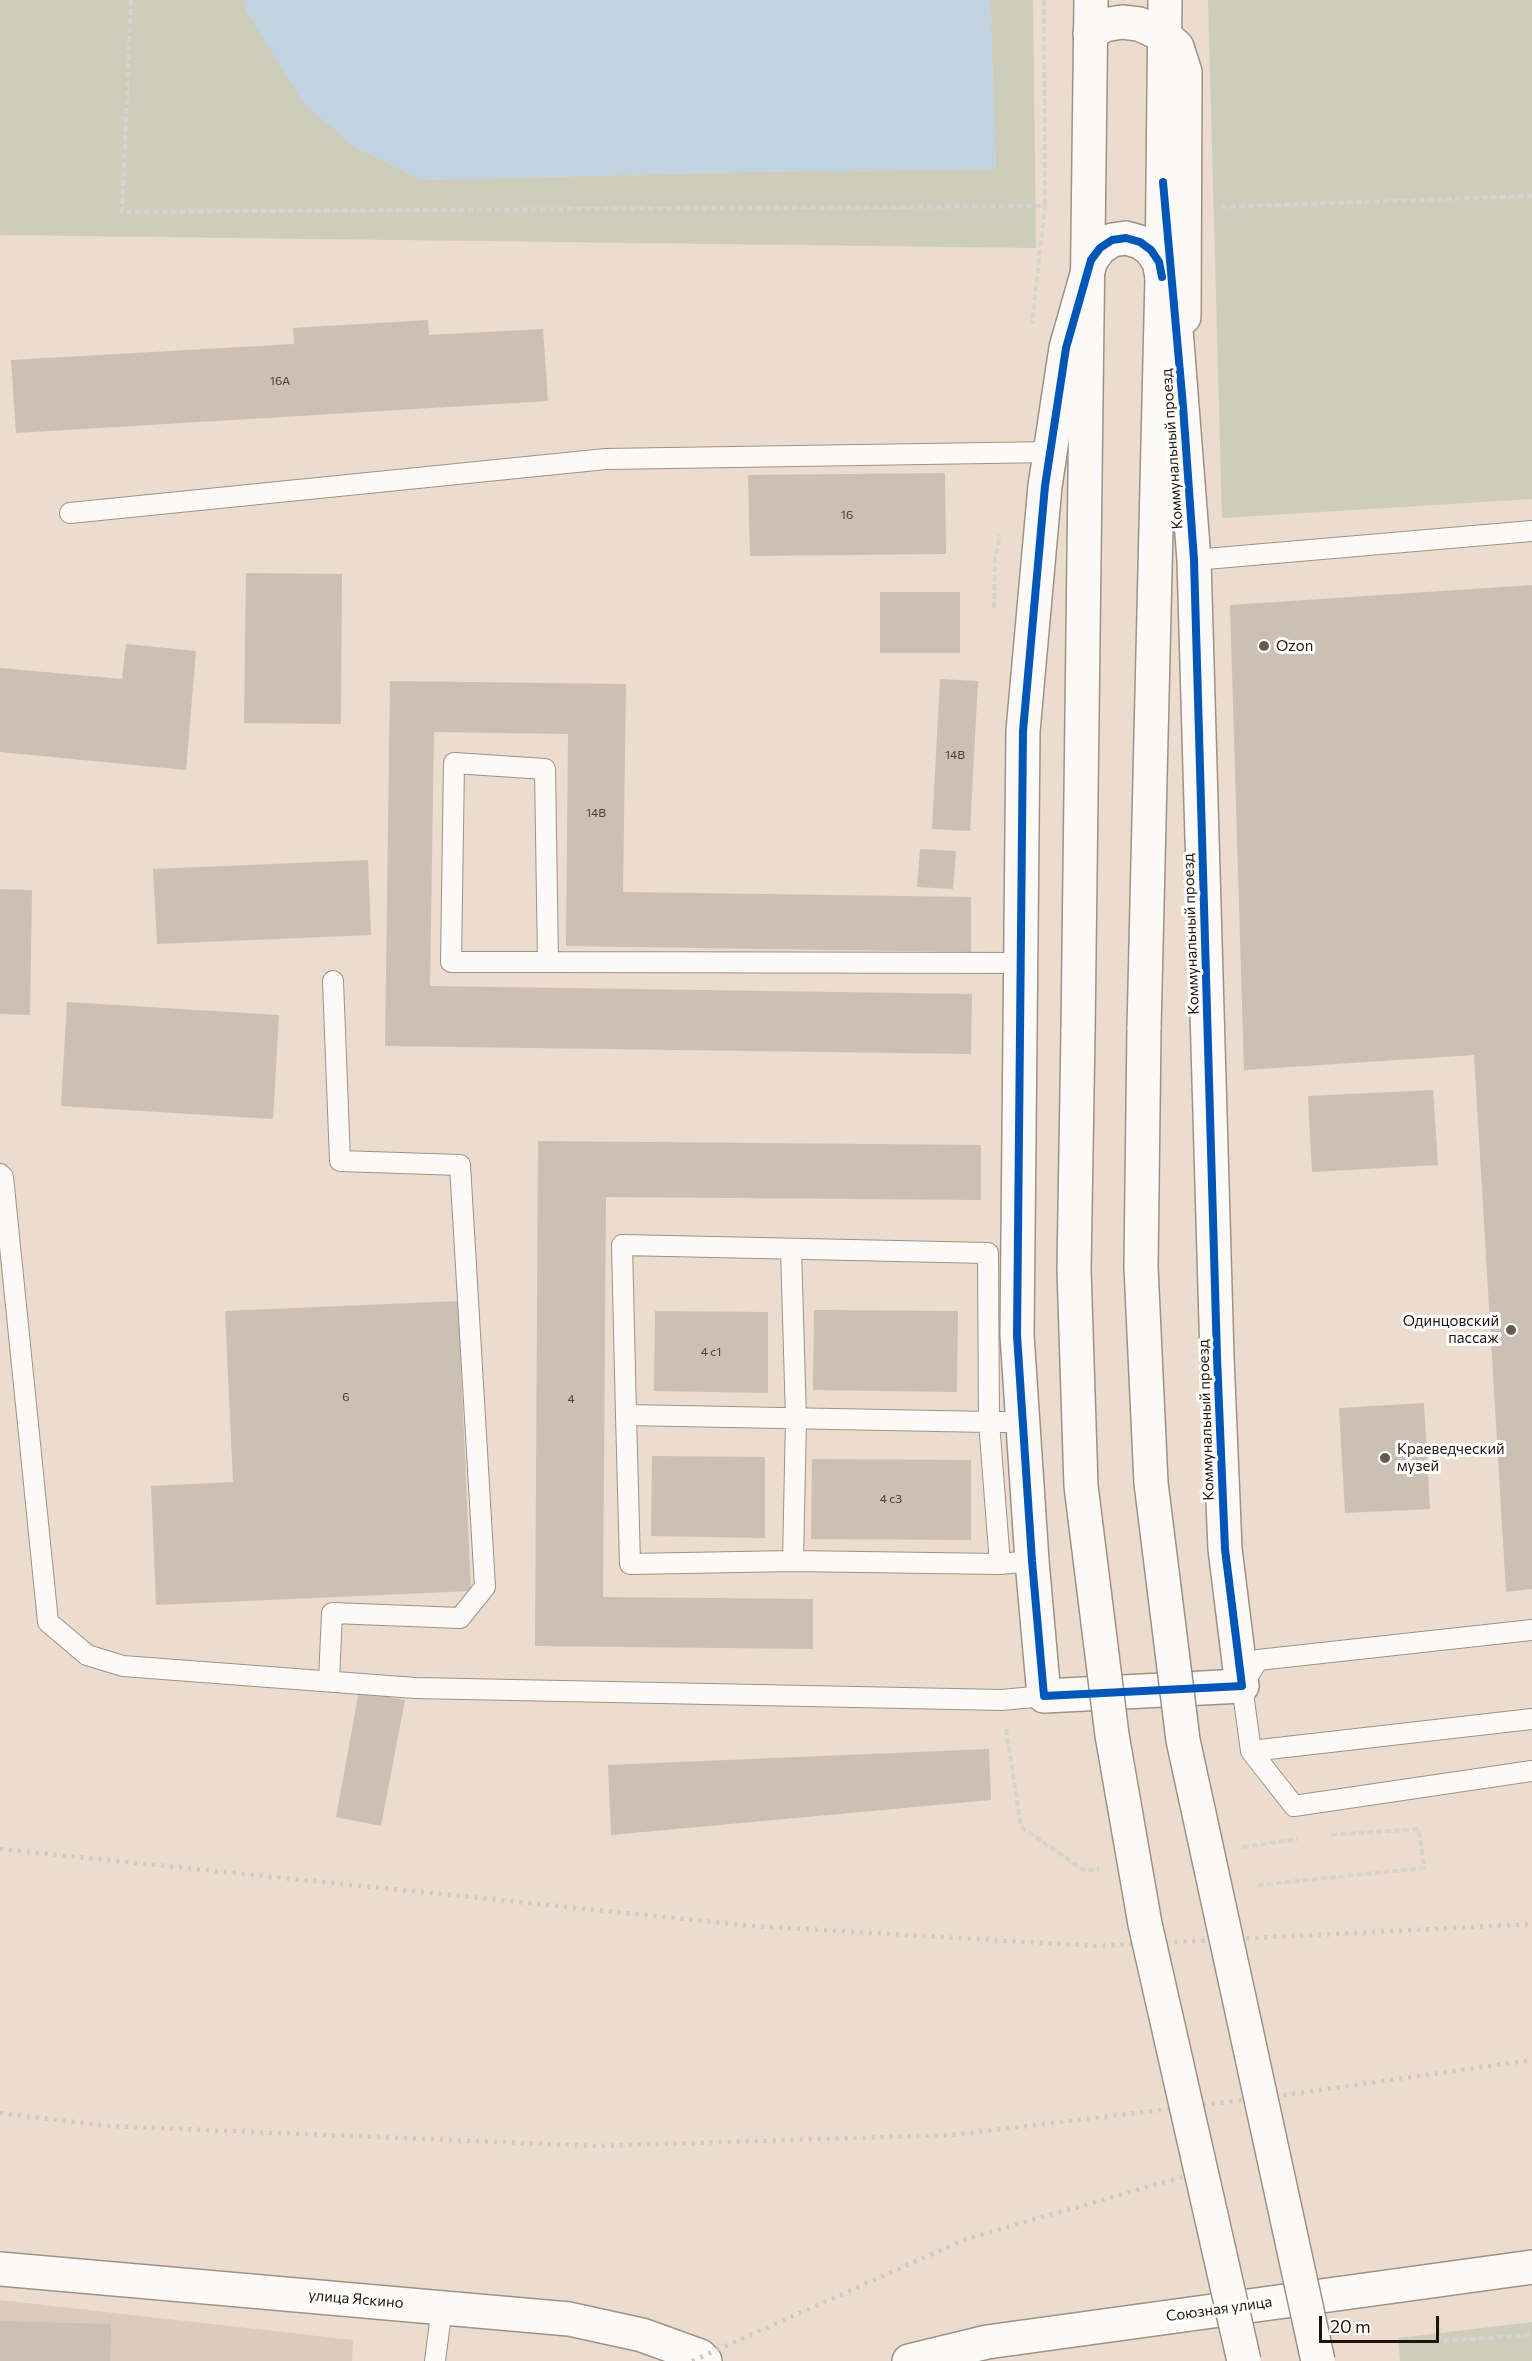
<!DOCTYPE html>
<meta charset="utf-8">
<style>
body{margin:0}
#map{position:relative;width:1532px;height:2361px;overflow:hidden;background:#ebdccd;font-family:Commissioner,sans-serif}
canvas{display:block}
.scale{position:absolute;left:1319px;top:2316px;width:120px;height:27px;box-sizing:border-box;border:3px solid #1e150b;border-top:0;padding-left:8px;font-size:18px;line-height:21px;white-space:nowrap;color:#1e150b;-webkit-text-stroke:4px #fff;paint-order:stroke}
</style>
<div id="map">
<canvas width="1532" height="2361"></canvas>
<div class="scale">20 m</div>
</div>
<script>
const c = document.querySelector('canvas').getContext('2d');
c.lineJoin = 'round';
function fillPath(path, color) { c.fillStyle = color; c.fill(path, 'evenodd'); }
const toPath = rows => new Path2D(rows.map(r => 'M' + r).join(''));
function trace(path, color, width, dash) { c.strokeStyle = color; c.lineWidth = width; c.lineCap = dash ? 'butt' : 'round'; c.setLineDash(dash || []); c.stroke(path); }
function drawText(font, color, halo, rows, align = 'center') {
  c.font = font + ' Commissioner,sans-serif'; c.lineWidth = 6; c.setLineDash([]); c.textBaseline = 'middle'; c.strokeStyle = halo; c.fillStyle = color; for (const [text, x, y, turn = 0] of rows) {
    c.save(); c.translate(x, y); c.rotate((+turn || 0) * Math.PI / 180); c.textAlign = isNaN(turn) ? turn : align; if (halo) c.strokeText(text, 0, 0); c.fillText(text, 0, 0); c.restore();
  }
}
const industrial = toPath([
 [0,2300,353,2340,352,2361,0,2361]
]);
const green = toPath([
 [0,0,244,0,247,12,353,146,422,180,739,172,996,169,990,0,1033,0,1036,248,0,235],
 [1208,0,1532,0,1532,499,1222,518],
 [1532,2322,1532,2361,1400,2361,1398,2338]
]);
const water = toPath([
 [244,0,990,0,996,169,739,172,422,180,353,146,304,104,247,12]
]);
const building = toPath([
 [428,320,429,335,543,329,548,401,16,433,11,360,294,344,293,328],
 [945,473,946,554,750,556,748,475],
 [246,573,342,574,341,724,244,723],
 [1532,585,1532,1589,1506,1592,1474,1055,1244,1070,1230,605],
 [880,592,960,592,960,653,880,653],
 [126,644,196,651,186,770,0,752,0,668,122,679],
 [940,679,978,681,970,831,932,829],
 [390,681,626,684,623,892,971,897,971,952,566,946,568,734,434,732,430,986,972,994,971,1054,385,1046],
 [920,849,956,851,953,889,917,887],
 [368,860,371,935,157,944,153,869],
 [0,889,32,890,30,1015,0,1014],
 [67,1002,279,1015,273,1119,61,1106],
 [1433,1090,1438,1165,1312,1172,1308,1096],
 [538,1141,981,1145,981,1200,606,1197,603,1597,813,1599,813,1649,535,1646],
 [458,1301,471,1591,156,1605,151,1486,233,1482,225,1311],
 [814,1310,958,1311,957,1392,813,1390],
 [655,1311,768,1312,768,1393,654,1391],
 [1424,1403,1430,1509,1345,1513,1339,1408],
 [652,1456,765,1457,765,1538,651,1536],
 [812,1459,971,1460,971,1540,811,1539],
 [359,1691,405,1700,381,1826,336,1817],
 [989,1749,991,1800,611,1835,608,1765],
 [0,2321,111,2324,110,2361,0,2361]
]);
const path = toPath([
 [131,0,122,212,1045,206,1032,323],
 [1044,0,1045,206],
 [1221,207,1532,196],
 [994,608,995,558,1000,535],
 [1006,1729,1021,1827,1085,1871,1099,1869],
 [1243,1847,1298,1839],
 [1258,1885,1424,1868,1419,1829,1329,1835],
 [1438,2318,1439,2341,1532,2335]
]);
const lane = toPath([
 [70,513,606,459,1051,452],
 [1194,560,1532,531],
 [548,962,451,962,454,763,545,769,548,962,1020,963],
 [0,1174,3,1177,48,1622,87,1655,123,1666,415,1688,1002,1700,1044,1696],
 [791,1249,796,1419,793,1561],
 [626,1415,622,1245,988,1253,989,1422,626,1415,630,1564,793,1561,1000,1564,1032,1561],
 [1000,1564,989,1422,1023,1422],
 [1532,1630,1258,1660,1242,1686,1251,1751,1294,1806,1532,1771],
 [329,1681,332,1613,460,1618,485,1587,460,1165,340,1161,333,981],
 [1251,1751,1532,1719],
 [435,2361,442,2307]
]);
const street = toPath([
 [1090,34,1104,25,1122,22,1139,24,1165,36,1177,47,1185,72,1184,317],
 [1162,277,1159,262,1151,250,1140,242,1126,238,1112,240,1100,248,1091,260,1066,348,1045,486,1023,731,1017,1335,1032,1561,1044,1696,1242,1686,1225,1549,1217,1357,1194,560,1173,291]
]);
const secondary = toPath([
 [1144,1029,1162,277,1165,0],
 [1078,1032,1091,0],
 [0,2269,569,2319,642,2335,700,2356,705,2361],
 [909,2361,987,2342,1532,2267]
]);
const rail = toPath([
 [0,1849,753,1926,1095,1946,1532,1924],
 [0,2113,107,2126,596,2146,952,2135,1277,2096,1532,2060],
 [692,2361,966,2239,1193,2174]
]);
const secondaryBridge = toPath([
 [1144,1029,1141,1267,1151,1483,1183,1740,1318,2361],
 [1078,1032,1074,1269,1081,1486,1112,1735,1145,1924,1244,2361]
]);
const cycleway = toPath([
 [1162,277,1159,262,1151,250,1140,242,1126,238,1112,240,1100,248,1091,260,1066,348,1045,486,1023,731,1017,1335,1032,1561,1044,1696,1242,1686,1225,1549,1217,1357,1194,560,1183,406,1163,182]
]);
const markers = [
 [1264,646,6,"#665b4f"],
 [1511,1330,6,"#665b4f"],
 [1385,1458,6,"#665b4f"]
];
const numberNames = [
 ["16А",280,381],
 ["16",847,515],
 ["14В",955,755],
 ["14В",596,813],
 ["4 с1",711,1352],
 ["6",346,1397],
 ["4",571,1399],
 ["4 с3",891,1499]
];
const streetNames = [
 ["Коммунальный проезд",1172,449,-94],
 ["Коммунальный проезд",1191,934,-92],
 ["Коммунальный проезд",1206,1420,-92],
 ["улица Яскино",356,2299,5],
 ["Союзная улица",1219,2309,-8]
];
const poiNames = [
 ["Ozon",1276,646],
 ["Одинцовский",1499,1321,"right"],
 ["пассаж",1499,1338,"right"],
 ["Краеведческий",1397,1449],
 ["музей",1397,1466]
];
fillPath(industrial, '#ddcabe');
fillPath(green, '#cccdbb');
fillPath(water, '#c1d2e1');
fillPath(building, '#ccbfb3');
trace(lane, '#9e9287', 22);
trace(street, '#9e9287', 36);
trace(secondary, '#9e9287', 36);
trace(path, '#d7d2cd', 4, [6, 3]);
trace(lane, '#fcfaf8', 20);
trace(street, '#fcfaf8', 33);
trace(secondary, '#fcfaf8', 33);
trace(rail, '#cdc9c5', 4.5, [3, 6]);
trace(secondaryBridge, '#9e9287', 36, []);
trace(secondaryBridge, '#fcfaf8', 33);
trace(cycleway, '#0057b8', 8);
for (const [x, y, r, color] of markers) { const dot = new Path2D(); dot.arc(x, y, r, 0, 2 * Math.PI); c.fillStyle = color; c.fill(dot); trace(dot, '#fff', 2); }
drawText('12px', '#4a4035', null, numberNames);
drawText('15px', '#1e150b', '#fff', streetNames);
drawText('15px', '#1e150b', '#fff', poiNames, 'left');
</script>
